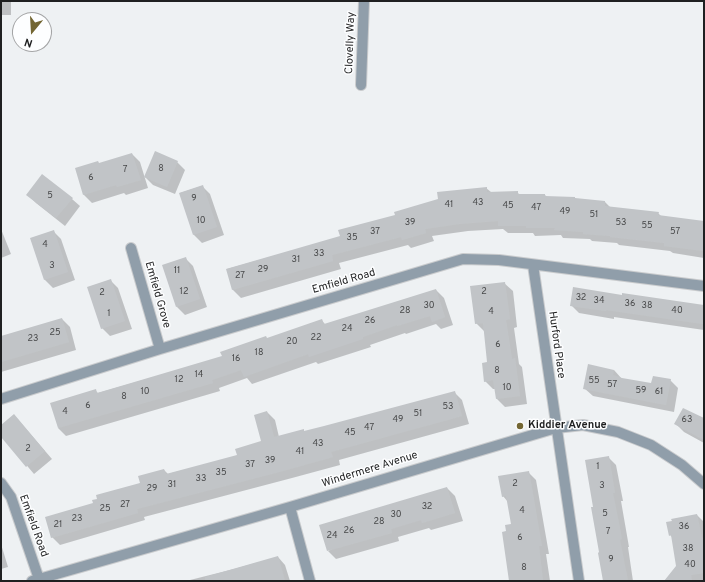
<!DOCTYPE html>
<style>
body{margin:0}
#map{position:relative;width:705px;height:582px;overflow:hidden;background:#eef1f3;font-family:Overpass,sans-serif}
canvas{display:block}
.frame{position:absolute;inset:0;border:2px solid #1f2021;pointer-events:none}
.north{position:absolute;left:12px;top:12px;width:40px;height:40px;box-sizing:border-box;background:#fdfeff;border:1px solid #a4a5a6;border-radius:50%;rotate:198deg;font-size:11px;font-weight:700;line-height:16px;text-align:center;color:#1f2021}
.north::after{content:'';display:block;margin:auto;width:14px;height:18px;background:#736633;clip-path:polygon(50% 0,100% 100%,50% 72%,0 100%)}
</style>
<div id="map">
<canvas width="705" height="582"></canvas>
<div class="frame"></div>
<div class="north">N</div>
</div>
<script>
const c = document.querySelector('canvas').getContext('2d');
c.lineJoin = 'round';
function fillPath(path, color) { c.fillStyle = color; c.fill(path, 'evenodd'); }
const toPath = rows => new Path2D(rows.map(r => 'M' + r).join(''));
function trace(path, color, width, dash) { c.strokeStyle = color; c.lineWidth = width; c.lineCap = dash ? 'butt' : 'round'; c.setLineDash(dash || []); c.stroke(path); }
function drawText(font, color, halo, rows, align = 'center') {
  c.font = font + ' Overpass,sans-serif'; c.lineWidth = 3; c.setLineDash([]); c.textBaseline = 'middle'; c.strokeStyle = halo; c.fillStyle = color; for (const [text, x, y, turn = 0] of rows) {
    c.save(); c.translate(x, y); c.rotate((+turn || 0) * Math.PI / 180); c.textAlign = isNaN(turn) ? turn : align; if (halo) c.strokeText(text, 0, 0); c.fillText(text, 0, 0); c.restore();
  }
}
const shadow = toPath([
 [1,1,11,1,11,15,1,15],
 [132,154,140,162,148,188,126,195,124,193,92,203,84,195,76,169,100,164],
 [177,162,185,170,175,194,153,185,145,177],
 [202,186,210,194,224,235,202,243,194,235,180,193],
 [486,188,491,192,517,192,520,195,545,195,547,197,575,198,577,200,605,202,611,208,658,213,661,216,704,222,704,258,673,253,670,251,619,245,617,243,592,241,590,239,563,238,561,235,535,236,533,233,508,233,503,229,468,231,432,236,434,241,411,248,408,245,339,263,341,269,241,298,233,290,227,269,341,237,397,216],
 [28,195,72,199,80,206,65,226,36,203],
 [1,229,11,254,1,258],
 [53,231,61,239,75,280,53,288,45,280,31,239],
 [185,258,193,266,207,307,185,315,177,307],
 [110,280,118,288,132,329,110,336,102,328],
 [504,283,513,291,517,327,514,328,519,364,522,367,527,404,505,407,497,399,495,389,493,389,485,381,489,363,485,332,476,323],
 [436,290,444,298,453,325,441,329,436,324,406,334,405,333,370,345,371,347,318,364,316,362,252,384,247,378,219,388,220,391,66,436,58,428,95,390,98,393,223,357,267,339,322,321,326,325],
 [623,294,704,306,704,330,614,317,614,319,579,313,571,305,622,296],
 [62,319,70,327,76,350,1,372,1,337],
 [614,370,622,379,652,384,670,380,678,388,674,412,593,396,584,388],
 [454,392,462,400,469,424,339,460,340,465,292,478,144,517,145,520,60,545,52,537,94,504,141,483,164,470,168,474,238,456,263,442,267,412,275,420,279,437,303,430,305,432],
 [14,415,52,459,34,474,1,435,1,426],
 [704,420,704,443,684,432,676,424],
 [608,457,616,465,623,501,621,501,629,547,628,547,633,581,605,581,594,508],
 [528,472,536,480,549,554,546,554,550,581,513,581,507,532,512,525,508,502,503,496],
 [447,488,455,496,463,521,431,530,429,528,398,537,399,541,336,559,328,551],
 [697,515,704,522,704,581,668,581,677,566,672,537,670,535],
 [1,544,8,567,1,569],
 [278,557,285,565,290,581,186,581,234,569]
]);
const building = toPath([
 [155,151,178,161,167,187,144,177],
 [132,153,141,180,117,187,116,185,83,195,75,168,98,161,99,163],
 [42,174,73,198,56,218,26,195],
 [203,185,217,227,193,235,179,193],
 [487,187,487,192,518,191,518,194,545,194,545,196,575,197,575,198,605,201,605,206,659,212,658,215,704,221,704,251,664,246,664,243,610,237,610,236,583,234,583,232,554,230,555,228,526,228,526,226,498,226,498,221,459,224,425,229,426,233,402,240,401,237,332,255,333,261,232,290,226,269,340,236,338,230,395,215,394,212,438,199,437,192],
 [54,230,68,272,44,280,30,238],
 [186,257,200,299,176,307,162,265],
 [111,279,125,321,101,329,87,287],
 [505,282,510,319,506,320,512,359,515,358,520,396,496,399,493,380,484,382,482,363,487,362,483,323,475,324,470,286],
 [573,287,622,295,622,293,704,305,703,324,606,310,606,311,570,306],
 [436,289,445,317,432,322,430,316,397,326,397,325,363,337,363,339,309,357,308,354,244,377,241,370,212,380,213,383,58,428,50,403,96,389,97,393,131,383,222,356,220,352,266,336,267,338,322,319,324,324],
 [62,318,69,342,1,362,1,336],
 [588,364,614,370,613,375,622,378,651,383,653,376,671,379,666,405,583,389],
 [455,391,462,416,331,452,333,457,283,471,137,509,138,513,51,538,45,517,93,503,92,500,97,499,96,495,140,483,138,476,164,469,166,474,237,455,235,449,261,441,254,415,267,411,274,437,304,429,304,431,324,426],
 [683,408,704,418,704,440,674,424],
 [14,414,45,451,26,467,1,437,1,425],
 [609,456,615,493,613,493,622,539,620,540,628,581,603,581,598,553,599,552,591,507,593,507,585,460],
 [529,471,542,546,539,546,543,581,509,581,502,532,506,531,505,525,511,524,506,496,502,497,498,476],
 [447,487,455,513,422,523,421,520,391,529,392,533,327,551,319,525],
 [697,514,702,538,704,537,704,573,691,575,692,581,664,581,676,566,671,535,669,536,666,522,672,521,671,519],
 [278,556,285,581,205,581,205,577]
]);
const minor = toPath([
 [361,85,364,1],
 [131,248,160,349],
 [533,265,579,581],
 [1,399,160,349,463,259,499,260,704,286],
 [1,483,11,497,39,579],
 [290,507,310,581],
 [32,581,290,507,556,428,583,425,618,432,651,445,682,465,704,484]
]);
const markers = [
 [520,426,4,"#736633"]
];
const numberNames = [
 ["8",161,169],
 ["7",125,170],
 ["6",91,178],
 ["5",50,196],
 ["9",194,199],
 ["43",478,203],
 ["41",449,205],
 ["45",508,206],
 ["47",536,208],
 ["49",565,212],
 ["51",594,215],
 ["10",201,221],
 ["39",410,223],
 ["53",621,223],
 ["55",647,226],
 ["37",375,232],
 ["57",675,232],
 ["35",352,238],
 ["4",45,245],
 ["33",319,254],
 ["31",296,260],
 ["3",52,266],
 ["29",263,270],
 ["11",177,271],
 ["27",240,276],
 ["12",184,292],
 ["2",484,292],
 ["2",102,293],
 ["32",581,298],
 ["34",599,301],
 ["36",630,304],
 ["30",429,306],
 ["38",647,306],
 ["28",405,311],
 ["40",677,311],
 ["4",491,312],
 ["1",109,314],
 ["26",370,321],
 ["24",347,329],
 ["25",55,333],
 ["22",316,338],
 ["23",33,339],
 ["20",292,342],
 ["6",498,345],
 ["18",259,353],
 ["16",236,359],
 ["8",497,371],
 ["14",199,375],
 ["12",179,380],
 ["55",594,381],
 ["57",612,385],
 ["10",507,388],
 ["59",641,391],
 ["10",145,392],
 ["61",659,392],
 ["8",124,397],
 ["6",88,406],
 ["53",448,407],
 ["4",65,412],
 ["51",418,414],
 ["49",398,420],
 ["63",687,420],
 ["47",369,428],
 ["45",350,433],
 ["43",318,444],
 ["2",28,449],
 ["41",300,452],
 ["39",270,461],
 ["37",250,465],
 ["1",598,467],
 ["35",221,473],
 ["33",201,479],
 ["2",515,484],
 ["31",172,485],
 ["3",602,486],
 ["29",152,489],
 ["27",125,505],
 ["32",427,507],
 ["25",105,509],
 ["4",522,511],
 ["5",605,514],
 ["30",396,515],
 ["23",77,519],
 ["28",379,522],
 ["21",58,525],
 ["36",684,527],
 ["26",349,531],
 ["7",608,532],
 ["24",332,536],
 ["6",520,538],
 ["38",688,549],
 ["9",611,560],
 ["40",690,565],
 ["8",524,568]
];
const streetNames = [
 ["Clovelly Way",351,43,-88],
 ["Emfield Road",344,282,-16],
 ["Emfield Grove",157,295,74],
 ["Hurford Place",556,345,82],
 ["Windermere Avenue",370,470,-17],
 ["Emfield Road",33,526,70]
];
const poiNames = [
 ["Kiddier Avenue",528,426]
];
fillPath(shadow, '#0003');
fillPath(building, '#c1c4c7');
trace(minor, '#c9cbcd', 12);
trace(minor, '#909eaa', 10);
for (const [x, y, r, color] of markers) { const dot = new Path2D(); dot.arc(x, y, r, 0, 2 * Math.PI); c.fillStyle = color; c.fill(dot); trace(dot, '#fdfeff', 1.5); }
drawText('9px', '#48494a', null, numberNames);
drawText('11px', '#1f2021', '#fdfeff', streetNames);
drawText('bold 11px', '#1f2021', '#fdfeff', poiNames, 'left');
</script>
